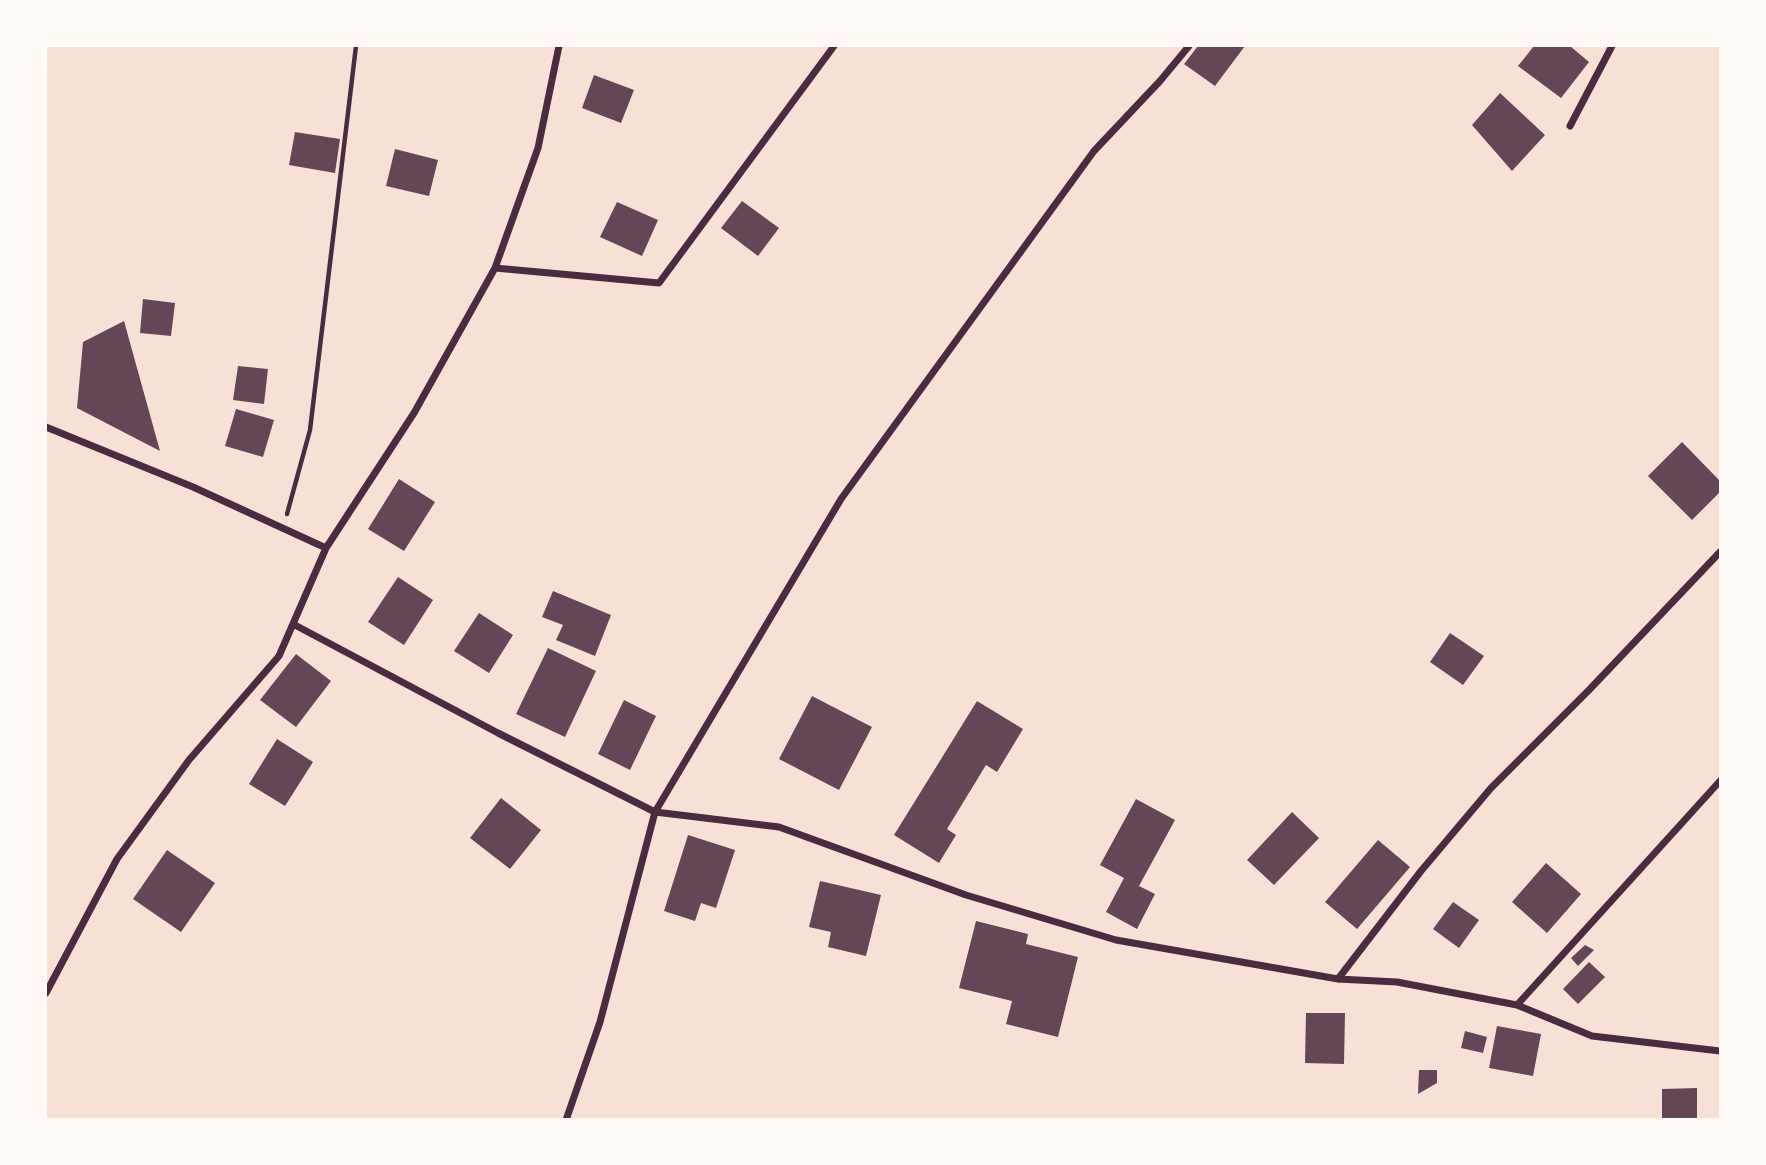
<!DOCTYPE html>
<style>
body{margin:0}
#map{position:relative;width:1766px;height:1165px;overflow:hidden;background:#f7e1d7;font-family:Cabin,sans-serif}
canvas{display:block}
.frame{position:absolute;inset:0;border:47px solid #fffaf5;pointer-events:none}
</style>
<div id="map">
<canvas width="1766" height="1165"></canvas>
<div class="frame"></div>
</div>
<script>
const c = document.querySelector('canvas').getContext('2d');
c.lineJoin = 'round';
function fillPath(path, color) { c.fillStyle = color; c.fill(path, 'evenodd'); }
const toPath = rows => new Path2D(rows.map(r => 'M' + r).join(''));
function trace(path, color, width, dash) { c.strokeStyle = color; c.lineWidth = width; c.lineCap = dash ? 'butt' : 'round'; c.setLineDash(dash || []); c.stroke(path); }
const building = toPath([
 [1198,46,1245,46,1215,86,1184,64],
 [1534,46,1570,46,1589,62,1561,98,1518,66],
 [594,75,634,90,621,123,582,108],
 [1500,93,1545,135,1512,171,1472,125],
 [295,132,340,139,335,173,289,165],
 [395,149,438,160,429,196,386,186],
 [742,201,779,228,758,256,721,228],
 [617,202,658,220,642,256,600,237],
 [143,299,175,303,171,336,140,333],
 [124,321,160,451,77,408,83,342],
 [238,366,268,369,264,404,233,400],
 [236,409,274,420,263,457,225,446],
 [1682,442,1720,481,1720,492,1692,520,1648,476],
 [399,479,435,502,404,551,368,529],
 [398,577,433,600,404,645,368,622],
 [553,591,611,615,595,656,556,640,563,625,542,617],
 [479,613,513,635,489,673,454,651],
 [1450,633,1484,656,1463,685,1430,662],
 [548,648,596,671,565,737,516,714],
 [296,654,331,681,296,727,260,700],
 [812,696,872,727,839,790,779,759],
 [624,700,656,716,630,770,598,754],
 [977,701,1023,729,997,772,986,765,947,829,956,835,939,863,894,835],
 [277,739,313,762,285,806,249,784],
 [501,798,541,830,510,869,470,838],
 [1136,799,1175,820,1139,886,1155,894,1137,929,1106,912,1124,878,1100,865],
 [1292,812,1319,838,1274,885,1247,860],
 [688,835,735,850,716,908,701,903,695,921,664,911],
 [1378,840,1410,867,1357,929,1325,902],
 [167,850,215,883,181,932,133,899],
 [1546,863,1581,894,1547,933,1512,902],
 [820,881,881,895,866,956,828,947,831,932,809,927],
 [1453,902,1479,920,1459,948,1433,929],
 [976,921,1028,934,1026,944,1078,957,1058,1037,1006,1024,1012,1001,959,988],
 [1585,945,1594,950,1578,966,1571,958],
 [1589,962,1605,977,1578,1004,1563,989],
 [1306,1013,1345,1013,1344,1064,1305,1063],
 [1497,1026,1541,1034,1533,1076,1489,1068],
 [1465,1031,1487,1037,1483,1053,1461,1048],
 [1419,1070,1437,1070,1437,1083,1418,1094],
 [1697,1088,1697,1120,1662,1120,1662,1089]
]);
const path = toPath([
 [287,514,310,430,356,46]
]);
const minor = toPath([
 [1570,126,1612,46],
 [495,268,659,283,834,46],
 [46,427,193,487,326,548],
 [293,624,498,733,655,812,779,827,966,895,1116,940,1338,979,1397,982,1517,1005,1592,1036,1720,1051],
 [1338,979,1421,871,1491,788,1589,690,1720,552],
 [46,993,117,859,189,760,279,656,326,548,414,413,495,268,538,148,559,46],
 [1517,1005,1720,781],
 [566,1120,600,1022,655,812,841,499,1094,151,1160,81,1189,46]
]);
fillPath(building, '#644757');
trace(path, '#4a2c40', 4.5);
trace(minor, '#4a2c40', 7);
</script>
